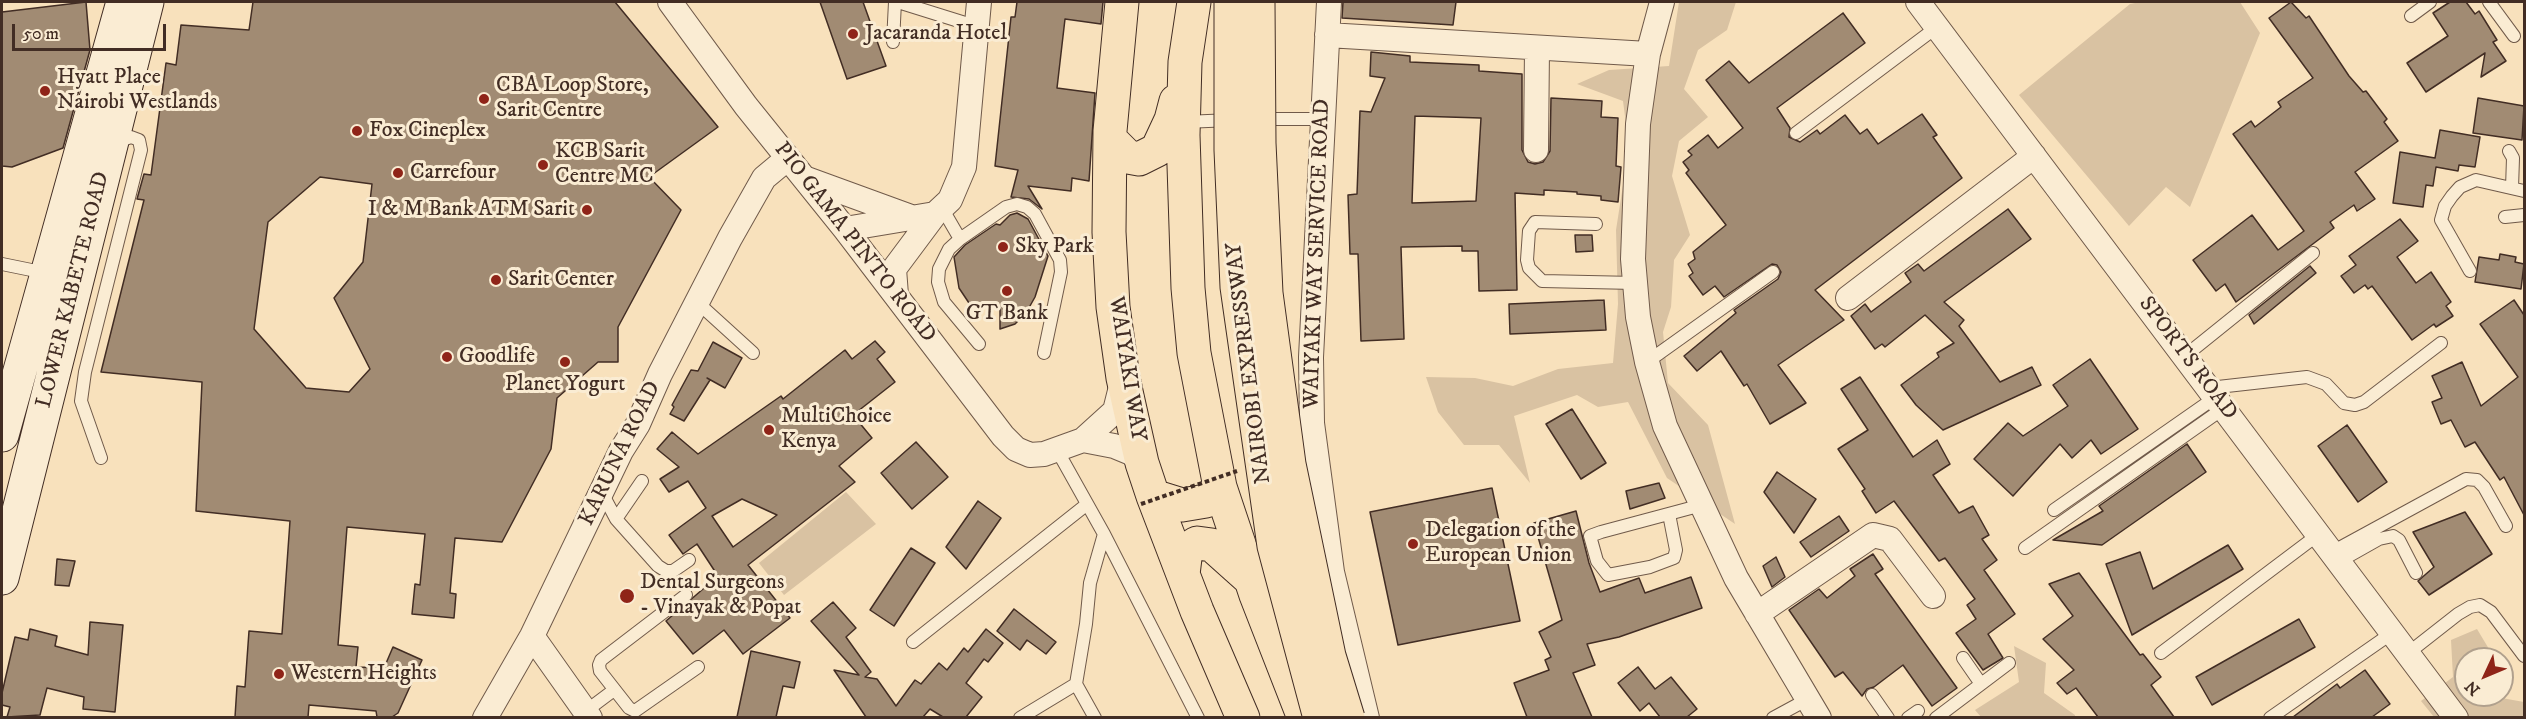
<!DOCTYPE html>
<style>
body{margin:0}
#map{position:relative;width:2526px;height:719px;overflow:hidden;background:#f8e1bc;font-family:"IM FELL DW Pica",serif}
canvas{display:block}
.frame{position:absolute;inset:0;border:3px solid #422d24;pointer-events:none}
.north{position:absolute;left:2454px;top:647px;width:60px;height:60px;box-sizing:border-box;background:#faecd3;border:2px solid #b0a08d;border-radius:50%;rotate:226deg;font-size:16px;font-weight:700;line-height:24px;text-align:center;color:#422d24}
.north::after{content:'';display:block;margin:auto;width:21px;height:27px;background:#8f2418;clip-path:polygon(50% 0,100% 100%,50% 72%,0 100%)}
.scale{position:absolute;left:12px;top:24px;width:154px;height:27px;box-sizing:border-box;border:3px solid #422d24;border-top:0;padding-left:8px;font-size:18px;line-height:21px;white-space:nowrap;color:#422d24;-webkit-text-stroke:4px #faecd3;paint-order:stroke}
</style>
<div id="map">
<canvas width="2526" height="719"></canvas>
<div class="frame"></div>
<div class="north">N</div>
<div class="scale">50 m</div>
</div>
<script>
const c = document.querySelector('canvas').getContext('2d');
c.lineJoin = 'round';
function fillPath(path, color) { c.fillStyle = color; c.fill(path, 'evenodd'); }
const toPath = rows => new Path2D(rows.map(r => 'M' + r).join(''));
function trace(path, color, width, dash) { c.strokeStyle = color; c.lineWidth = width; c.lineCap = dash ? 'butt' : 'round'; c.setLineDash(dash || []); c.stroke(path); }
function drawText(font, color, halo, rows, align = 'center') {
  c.font = font + ' "IM FELL DW Pica",serif'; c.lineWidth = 6; c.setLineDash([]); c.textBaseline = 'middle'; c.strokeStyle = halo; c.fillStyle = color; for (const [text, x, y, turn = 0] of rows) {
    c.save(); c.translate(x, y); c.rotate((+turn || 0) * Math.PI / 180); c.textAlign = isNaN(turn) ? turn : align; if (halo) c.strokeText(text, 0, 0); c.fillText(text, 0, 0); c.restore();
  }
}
const green = toPath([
 [1679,2,1736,2,1727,30,1698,50,1684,89,1708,117,1679,141,1672,176,1690,235,1674,260,1671,307,1663,332,1668,383,1708,425,1735,524,1667,478,1628,402,1598,407,1577,395,1514,416,1530,483,1499,445,1464,445,1438,412,1426,377,1475,378,1513,386,1558,369,1613,363,1618,304,1616,230,1629,147,1623,101,1577,84,1609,70,1669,66],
 [2140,2,2240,2,2260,33,2190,207,2166,187,2129,226,2019,95,2130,4],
 [846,492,876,524,784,595,759,563],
 [2477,629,2495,659,2466,659,2466,695,2496,695,2496,697,2524,702,2524,717,2434,717,2421,701,2453,677,2451,640],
 [2014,646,2046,663,2044,693,2075,715,2075,717,1981,717,1975,710,2019,682]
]);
const building = toPath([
 [86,2,90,50,63,148,12,167,2,166,2,12,86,2],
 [253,2,615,2,718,127,649,177,681,210,618,327,618,362,598,362,557,398,551,449,502,542,455,538,450,593,456,594,454,618,412,614,415,584,420,585,425,534,347,527,338,645,358,647,356,667,384,668,393,647,422,660,398,713,392,717,377,717,376,711,309,705,308,717,235,717,237,686,245,687,249,631,282,634,290,521,196,511,202,382,101,372,144,200,137,199,144,174,151,175,166,63,176,65,181,25,249,30,253,2],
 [320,177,372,184,363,262,334,298,370,369,349,392,306,388,254,329,268,222,320,177],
 [820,2,863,2,886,66,847,79,820,2],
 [1017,2,1103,2,1101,24,1065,19,1057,88,1095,93,1089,181,1072,178,1071,191,1028,186,1042,209,1029,199,1011,197,1018,170,995,166,1011,17,1015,17,1017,2],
 [1343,2,1456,2,1453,25,1342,18,1343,2],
 [2291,2,2306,18,2309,16,2349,76,2363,92,2366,91,2387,119,2384,122,2398,141,2355,172,2375,199,2357,211,2354,205,2330,222,2334,228,2236,302,2225,284,2216,291,2193,260,2252,215,2278,250,2304,231,2233,134,2251,121,2255,127,2281,107,2278,102,2313,78,2269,18,2291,2],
 [2450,2,2466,2,2475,14,2479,11,2497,40,2493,42,2506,61,2481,77,2485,53,2426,92,2407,63,2448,36,2433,13,2450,2],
 [1843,13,1865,43,1777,108,1790,128,1789,137,1800,142,1817,130,1820,134,1845,115,1860,134,1867,129,1878,144,1922,114,1937,135,1933,137,1962,178,1815,290,1844,320,1778,365,1806,403,1770,424,1747,384,1744,386,1721,351,1697,371,1684,356,1736,313,1734,310,1778,279,1781,272,1777,265,1772,264,1724,297,1715,286,1703,295,1689,276,1693,273,1688,264,1695,259,1693,252,1726,225,1686,173,1689,170,1683,162,1692,155,1688,151,1708,135,1718,148,1743,128,1706,80,1729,61,1749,83,1843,13],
 [1371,52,1410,56,1410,62,1479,65,1479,71,1522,74,1522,150,1528,162,1535,164,1543,162,1550,151,1551,98,1602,101,1601,117,1618,118,1616,166,1621,167,1618,202,1601,200,1601,196,1577,194,1577,192,1544,190,1544,195,1515,193,1517,290,1479,291,1478,251,1462,251,1462,246,1401,247,1404,339,1361,341,1358,254,1350,254,1348,195,1357,194,1360,111,1371,112,1385,78,1370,76,1371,52],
 [1415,116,1481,118,1476,201,1412,203,1415,116],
 [2478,98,2524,106,2522,140,2473,133,2478,98],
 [2440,130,2480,137,2475,167,2459,165,2458,171,2436,167,2433,186,2426,185,2423,207,2393,203,2400,152,2435,158,2440,130],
 [2008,209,2031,239,1944,302,1964,320,1959,326,2000,382,2032,367,2041,385,1943,430,1916,405,1901,385,1939,357,1937,353,1954,343,1925,315,1885,347,1882,344,1875,349,1851,316,1865,304,1871,312,1911,282,1905,273,1918,264,1924,271,2008,209],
 [1017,213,1028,219,1048,256,1035,297,1026,313,1015,324,1000,329,1000,309,969,303,959,288,954,257,965,245,996,224,1000,225,1010,215,1017,213],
 [2400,219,2418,241,2397,257,2416,283,2431,272,2451,302,2446,306,2453,316,2436,327,2434,324,2412,340,2372,286,2368,289,2365,285,2354,293,2341,276,2356,265,2349,256,2400,219],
 [1575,235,1592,235,1593,251,1576,252,1575,235],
 [2500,254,2516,257,2515,262,2524,264,2521,289,2475,282,2479,257,2499,260,2500,254],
 [2310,266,2316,273,2254,324,2249,315,2310,266],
 [1604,300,1606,330,1510,334,1509,304,1604,300],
 [2514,300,2524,315,2524,515,2504,477,2500,480,2475,442,2465,447,2451,420,2441,424,2432,402,2442,398,2432,376,2462,362,2481,406,2518,377,2480,324,2514,300],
 [875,341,885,352,877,359,895,382,853,415,872,438,839,466,855,482,748,565,790,618,743,654,724,630,693,654,666,621,718,576,697,544,683,554,669,535,706,508,688,481,669,492,660,479,679,467,657,449,672,432,698,454,781,396,783,399,845,350,852,359,875,341],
 [742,499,777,515,733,547,712,516,742,499],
 [713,342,742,358,725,388,707,378,710,380,684,421,670,414,674,407,672,405,691,370,698,371,713,342],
 [2090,359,2138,429,2101,454,2091,440,2072,458,2060,444,2013,496,1974,459,2008,423,2023,436,2068,406,2053,385,2090,359],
 [1860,377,1913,457,1937,440,1950,464,1933,475,1959,513,1973,506,1989,535,1982,539,1997,560,1984,570,2015,614,1988,634,2003,658,1983,670,1956,633,1976,619,1967,605,1975,599,1945,558,1939,561,1894,501,1876,513,1862,491,1865,489,1838,449,1868,430,1841,389,1860,377],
 [1572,409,1606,463,1581,479,1546,424,1572,409],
 [2347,425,2387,482,2358,502,2318,446,2347,425],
 [916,442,948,477,912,509,881,473,916,442],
 [2187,444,2206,472,2102,545,2053,540,2103,511,2099,506,2187,444],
 [1777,472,1816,499,1794,533,1764,492,1777,472],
 [1659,483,1665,498,1630,509,1626,491,1659,483],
 [1492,488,1520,621,1398,645,1370,512,1492,488],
 [978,501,1001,518,966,569,946,547,978,501],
 [1576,511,1589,563,1600,592,1639,578,1645,593,1691,577,1702,608,1619,637,1587,644,1595,665,1573,673,1592,717,1527,717,1514,683,1549,670,1545,660,1551,657,1539,632,1562,620,1534,523,1576,511],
 [2465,512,2492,554,2429,595,2418,581,2434,567,2413,532,2465,512],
 [1839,516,1849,531,1811,557,1800,542,1839,516],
 [2228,545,2243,569,2132,635,2106,564,2140,552,2153,589,2228,545],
 [911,548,935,563,894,626,870,610,911,548],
 [1873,554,1883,569,1875,574,1957,688,1932,706,1903,665,1874,687,1867,689,1862,696,1843,672,1835,677,1789,610,1819,589,1827,598,1855,576,1850,569,1873,554],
 [1776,557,1785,577,1772,587,1763,566,1776,557],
 [57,559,75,561,69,586,55,585,57,559],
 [2079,573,2140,655,2143,654,2161,677,2151,685,2174,717,2098,717,2076,688,2067,694,2057,683,2074,670,2043,639,2073,616,2049,584,2079,573],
 [833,602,856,628,846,637,871,672,865,677,877,679,896,706,915,680,921,684,939,663,947,670,964,648,968,652,986,629,1003,643,988,662,984,659,966,683,982,697,966,717,943,717,930,709,923,717,866,717,834,670,859,675,811,621,833,602],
 [1014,609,1056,642,1046,654,1027,640,1020,650,997,631,1014,609],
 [2299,619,2315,647,2212,705,2196,677,2299,619],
 [90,622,123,625,115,712,83,709,84,697,47,688,40,715,7,717,10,707,2,705,2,693,15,637,28,640,30,629,57,636,55,646,88,655,90,622],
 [751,651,800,662,794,688,783,686,776,717,737,717,751,651],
 [1638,667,1655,689,1671,677,1697,709,1687,717,1660,717,1649,703,1640,711,1618,683,1638,667],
 [2365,670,2390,704,2372,717,2293,717,2337,684,2340,688,2365,670]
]);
const service = toPath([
 [898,2,978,27],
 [2489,2,2514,36],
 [2411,16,2430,2],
 [893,42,895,2],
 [1260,119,1322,119],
 [1185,122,1231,120],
 [1796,133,1937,27],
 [2509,151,2513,158,2512,188],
 [942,208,960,239],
 [2505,217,2524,215],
 [1596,224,1535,222,1529,231,1527,260,1529,268,1542,281,1635,283],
 [2,264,46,273],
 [2470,271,2441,220,2445,206,2452,196,2460,187,2476,180,2524,191],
 [698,303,753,353],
 [979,344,944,302,938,282,939,269,949,249,960,239,1006,207,1017,204,1027,207,1035,214,1060,260,1061,272,1044,353],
 [2185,356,2313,253],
 [1647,362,1773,272],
 [2209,388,2307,377,2326,384,2344,403,2355,405,2364,402,2441,343],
 [1057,450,1104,534,1198,718],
 [101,458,81,401,85,372,141,150,139,140,131,137,116,142],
 [601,491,616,519,658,566,666,571,673,571,689,560],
 [2054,510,2216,397],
 [1669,514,1676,550,1674,558,1650,567,1608,575,1597,561,1590,536,1601,532,1702,505],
 [616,519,642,481],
 [2025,548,2224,408],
 [2332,552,2466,479,2477,480,2484,487,2506,526],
 [2340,561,2379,539,2393,536,2399,540,2416,573],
 [686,595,601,660,599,665,600,671,629,708,635,711,698,667],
 [913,642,1086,505],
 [2161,653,2319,534],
 [2407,654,2458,614,2470,607,2480,605,2491,612,2524,656],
 [1963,658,1981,684],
 [1872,695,1888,718],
 [586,711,614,690],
 [1020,718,1076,684],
 [1095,718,1076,684,1086,624,1090,583,1104,534],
 [1773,718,1808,699],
 [1908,718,1918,711],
 [1936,718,2009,663],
 [2270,718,2392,633]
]);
const minor = toPath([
 [670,2,746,106,845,229,1003,436,1016,449,1030,455,1044,454,1083,440,1115,411,1122,383],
 [1329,2,1311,357,1312,423,1332,572,1367,718],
 [1662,2,1648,54,1638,124,1633,259,1638,317,1647,362,1665,426,1736,578,1819,718],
 [1918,2,2456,718],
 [1327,35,1648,54],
 [1536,150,1537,48],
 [804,178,911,217],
 [845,229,935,214,950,200,964,167,979,2],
 [896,295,894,269,935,214],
 [1848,298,2034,156],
 [1083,440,1114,446,1131,453,1142,463],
 [1757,614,1873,535,1890,539,1933,596],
 [532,636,590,718],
 [485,718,532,636,621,451,638,424,660,374,730,238,764,178,788,158]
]);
const secondary = toPath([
 [2,435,123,2],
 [2,578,147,2]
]);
const trunk = toPath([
 [1122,2,1110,131,1109,232,1113,307,1123,378,1142,463,1153,496,1197,611,1243,718],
 [1194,2,1185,62,1183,135,1188,288,1194,353,1220,487,1256,595,1304,718],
 [1110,139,1128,157,1139,159,1157,150,1171,120,1176,101],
 [1153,496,1182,505,1206,501,1220,487],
 [1183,574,1186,550,1197,543,1212,545,1250,579]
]);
const pathBridge = toPath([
 [1141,504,1237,471]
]);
const motorwayBridge = toPath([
 [1231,2,1231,150,1237,287,1274,546,1320,718],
 [1258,2,1259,143,1266,293,1289,464,1329,656,1348,718]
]);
const markers = [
 [853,34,6,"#8f2418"],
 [45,91,6,"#8f2418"],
 [484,99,6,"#8f2418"],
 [357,131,6,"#8f2418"],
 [543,165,6,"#8f2418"],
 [398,173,6,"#8f2418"],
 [587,210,6,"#8f2418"],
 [1003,247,6,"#8f2418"],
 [496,280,6,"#8f2418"],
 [1007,291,6,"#8f2418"],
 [447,357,6,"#8f2418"],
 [565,362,6,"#8f2418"],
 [769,430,6,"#8f2418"],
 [1413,544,6,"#8f2418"],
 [627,596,8,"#8f2418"],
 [279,674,6,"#8f2418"]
];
const poiNames = [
 ["Jacaranda Hotel",865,34],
 ["Hyatt Place",57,78],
 ["Nairobi Westlands",57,103],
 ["CBA Loop Store,",496,86],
 ["Sarit Centre",496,111],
 ["Fox Cineplex",369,131],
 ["KCB Sarit",555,152],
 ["Centre MC",555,177],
 ["Carrefour",410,173],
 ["I & M Bank ATM Sarit",575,210,"right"],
 ["Sky Park",1015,247],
 ["Sarit Center",508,280],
 ["GT Bank",1007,314,"center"],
 ["Goodlife",459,357],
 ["Planet Yogurt",565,385,"center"],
 ["MultiChoice",781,417],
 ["Kenya",781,442],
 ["Delegation of the",1425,531],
 ["European Union",1425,556],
 ["Dental Surgeons",640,583],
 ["- Vinayak & Popat",640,608],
 ["Western Heights",291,674]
];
const streetNames = [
 ["PIO GAMA PINTO ROAD",854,243,52],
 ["WAIYAKI WAY SERVICE ROAD",1318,254,-88],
 ["LOWER KABETE ROAD",74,290,-76],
 ["SPORTS ROAD",2187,359,53],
 ["NAIROBI EXPRESSWAY",1250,363,-97],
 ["WAIYAKI WAY",1126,369,81],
 ["KARUNA ROAD",621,454,-64]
];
fillPath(green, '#d9c2a2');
fillPath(building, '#a18b73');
trace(building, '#422d24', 1.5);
trace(service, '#705a4a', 14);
trace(minor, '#705a4a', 26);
trace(secondary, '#422d24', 35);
trace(trunk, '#422d24', 35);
trace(service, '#faecd3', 12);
trace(minor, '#faecd3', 24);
trace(secondary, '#faecd3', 33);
trace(trunk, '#f8e1bc', 33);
trace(motorwayBridge, '#422d24', 35, []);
trace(pathBridge, '#422d24', 4, [4.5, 3]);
trace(motorwayBridge, '#f8e1bc', 33);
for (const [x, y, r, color] of markers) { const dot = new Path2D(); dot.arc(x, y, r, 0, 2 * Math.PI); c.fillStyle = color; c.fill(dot); trace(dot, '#faecd3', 2); }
drawText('22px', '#422d24', '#faecd3', poiNames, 'left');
drawText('22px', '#422d24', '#faecd3', streetNames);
</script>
